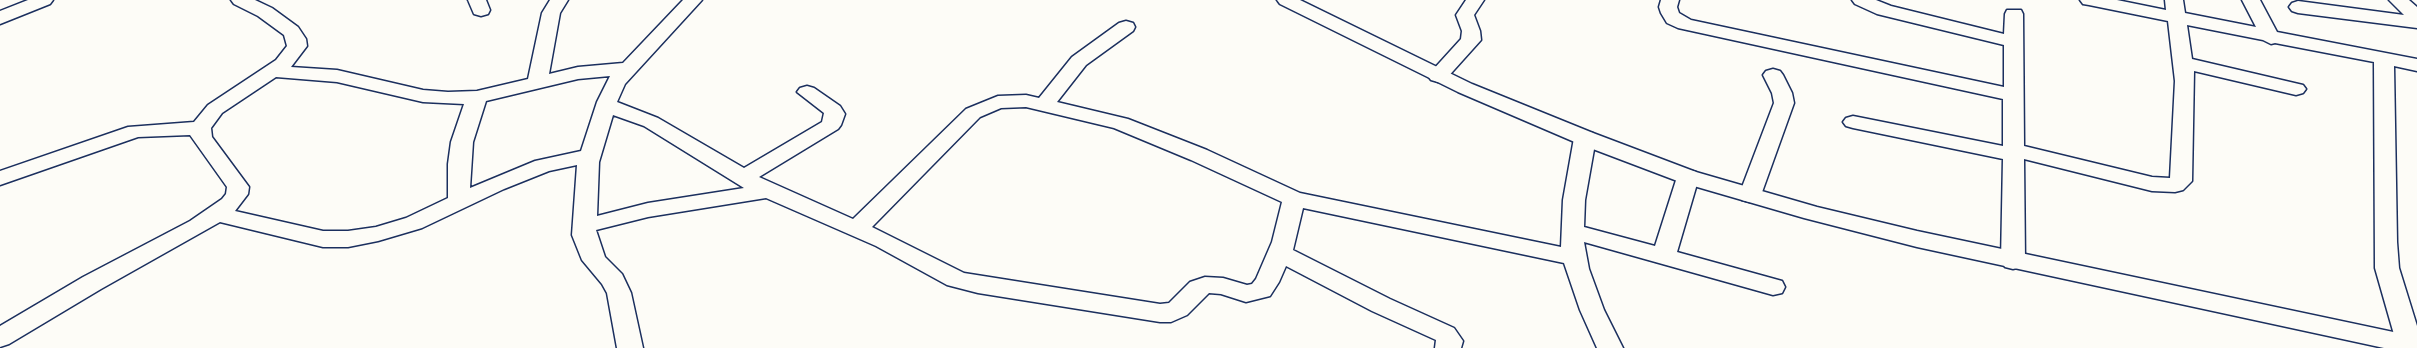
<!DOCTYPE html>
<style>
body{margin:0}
canvas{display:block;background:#fdfcf7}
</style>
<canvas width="2417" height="348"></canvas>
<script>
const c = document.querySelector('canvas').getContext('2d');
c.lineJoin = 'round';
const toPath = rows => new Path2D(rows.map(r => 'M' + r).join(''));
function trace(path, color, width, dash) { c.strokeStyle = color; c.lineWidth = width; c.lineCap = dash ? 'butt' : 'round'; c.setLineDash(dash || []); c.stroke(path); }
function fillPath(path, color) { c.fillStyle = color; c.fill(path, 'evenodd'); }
const minor = toPath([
 [28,0,53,0,50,4,0,24,0,11,28,0],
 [231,0,255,0,272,8,298,27,306,39,307,46,291,67,337,70,423,90,448,92,477,91,528,79,542,13,550,0,568,0,560,13,549,74,578,67,623,63,683,0,702,0,625,84,617,102,658,118,744,168,822,122,824,113,797,92,800,88,807,86,814,88,840,106,845,114,841,125,838,129,759,177,853,219,966,109,998,96,1026,95,1039,98,1072,57,1119,23,1126,21,1133,23,1135,27,1133,31,1086,65,1057,102,1128,119,1207,150,1300,193,1561,247,1563,200,1574,138,1577,133,1585,132,1593,133,1596,138,1585,200,1584,227,1655,246,1677,177,1680,172,1688,170,1696,172,1699,177,1677,252,1782,281,1785,287,1782,293,1773,295,1584,242,1589,269,1604,310,1623,348,1597,348,1580,310,1564,263,1303,208,1293,250,1390,299,1454,328,1463,341,1461,348,1435,348,1436,340,1372,311,1286,266,1279,282,1270,296,1246,302,1221,294,1209,293,1187,315,1171,322,1160,322,978,293,947,285,876,246,766,198,648,217,596,230,605,257,622,274,631,293,643,348,617,348,607,293,602,284,582,260,572,235,577,165,549,171,504,189,422,228,378,241,348,247,323,247,220,222,101,289,9,344,0,347,0,326,83,277,190,221,222,199,226,194,227,187,190,135,138,137,0,185,0,171,128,127,194,122,208,105,276,60,287,46,284,35,258,16,234,4,231,0],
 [610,76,597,102,581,151,535,161,470,188,473,142,486,101,578,79,610,76],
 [276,77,337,82,423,102,464,104,451,142,448,164,448,198,406,218,376,227,348,231,323,231,235,211,248,194,249,187,212,137,211,128,222,113,276,77],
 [1026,107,1114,128,1191,160,1282,202,1272,242,1256,279,1252,284,1247,285,1223,278,1205,277,1190,282,1169,303,1160,304,964,273,872,227,980,117,1001,108,1026,107],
 [613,115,644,126,744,188,648,203,597,216,599,162,613,115],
 [468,0,486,0,490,10,488,14,481,16,474,14,468,0],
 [1466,0,1484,0,1474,15,1480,31,1481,40,1445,80,1438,82,1431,80,1428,76,1431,72,1461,39,1462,31,1456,15,1466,0],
 [1661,0,1679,0,1677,7,1679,13,1691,20,2004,87,2004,45,1877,14,1855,4,1852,0,1876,0,1891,6,2004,34,2005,14,2007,10,2021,10,2023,14,2024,146,2152,177,2170,178,2175,81,2168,21,2089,5,2083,4,2080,0,2117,0,2166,10,2165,0,2183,0,2185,13,2256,27,2242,0,2260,0,2277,32,2417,59,2417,71,2394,66,2397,242,2399,268,2417,326,2417,348,2399,348,2397,345,2375,268,2374,62,2275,43,2271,44,2263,40,2187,25,2192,59,2303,85,2306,89,2303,93,2296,95,2194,71,2192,181,2183,190,2175,192,2152,191,2024,159,2025,261,2021,267,2013,269,2005,267,2001,261,2003,159,1853,128,1846,126,1843,122,1846,118,1853,116,2003,146,2003,99,1678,28,1667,23,1661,13,1659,7,1661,0],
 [2389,0,2409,0,2417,7,2417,28,2298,13,2292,11,2289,7,2292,3,2298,1,2404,15,2389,0],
 [1773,69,1780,71,1783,75,1792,93,1794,103,1761,195,1758,200,1750,202,1742,200,1739,195,1774,103,1772,93,1763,75,1766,71,1773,69]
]);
const highway = toPath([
 [1277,0,1300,0,1472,84,1593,133,1696,172,1817,207,1917,231,2417,337,2417,348,2384,348,1917,247,1804,218,1680,182,1577,143,1458,92,1280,4,1277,0]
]);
trace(minor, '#1b2f5e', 3);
trace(highway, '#1b2f5e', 3);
fillPath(minor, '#fdfcf7');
fillPath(highway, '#fdfcf7');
</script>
